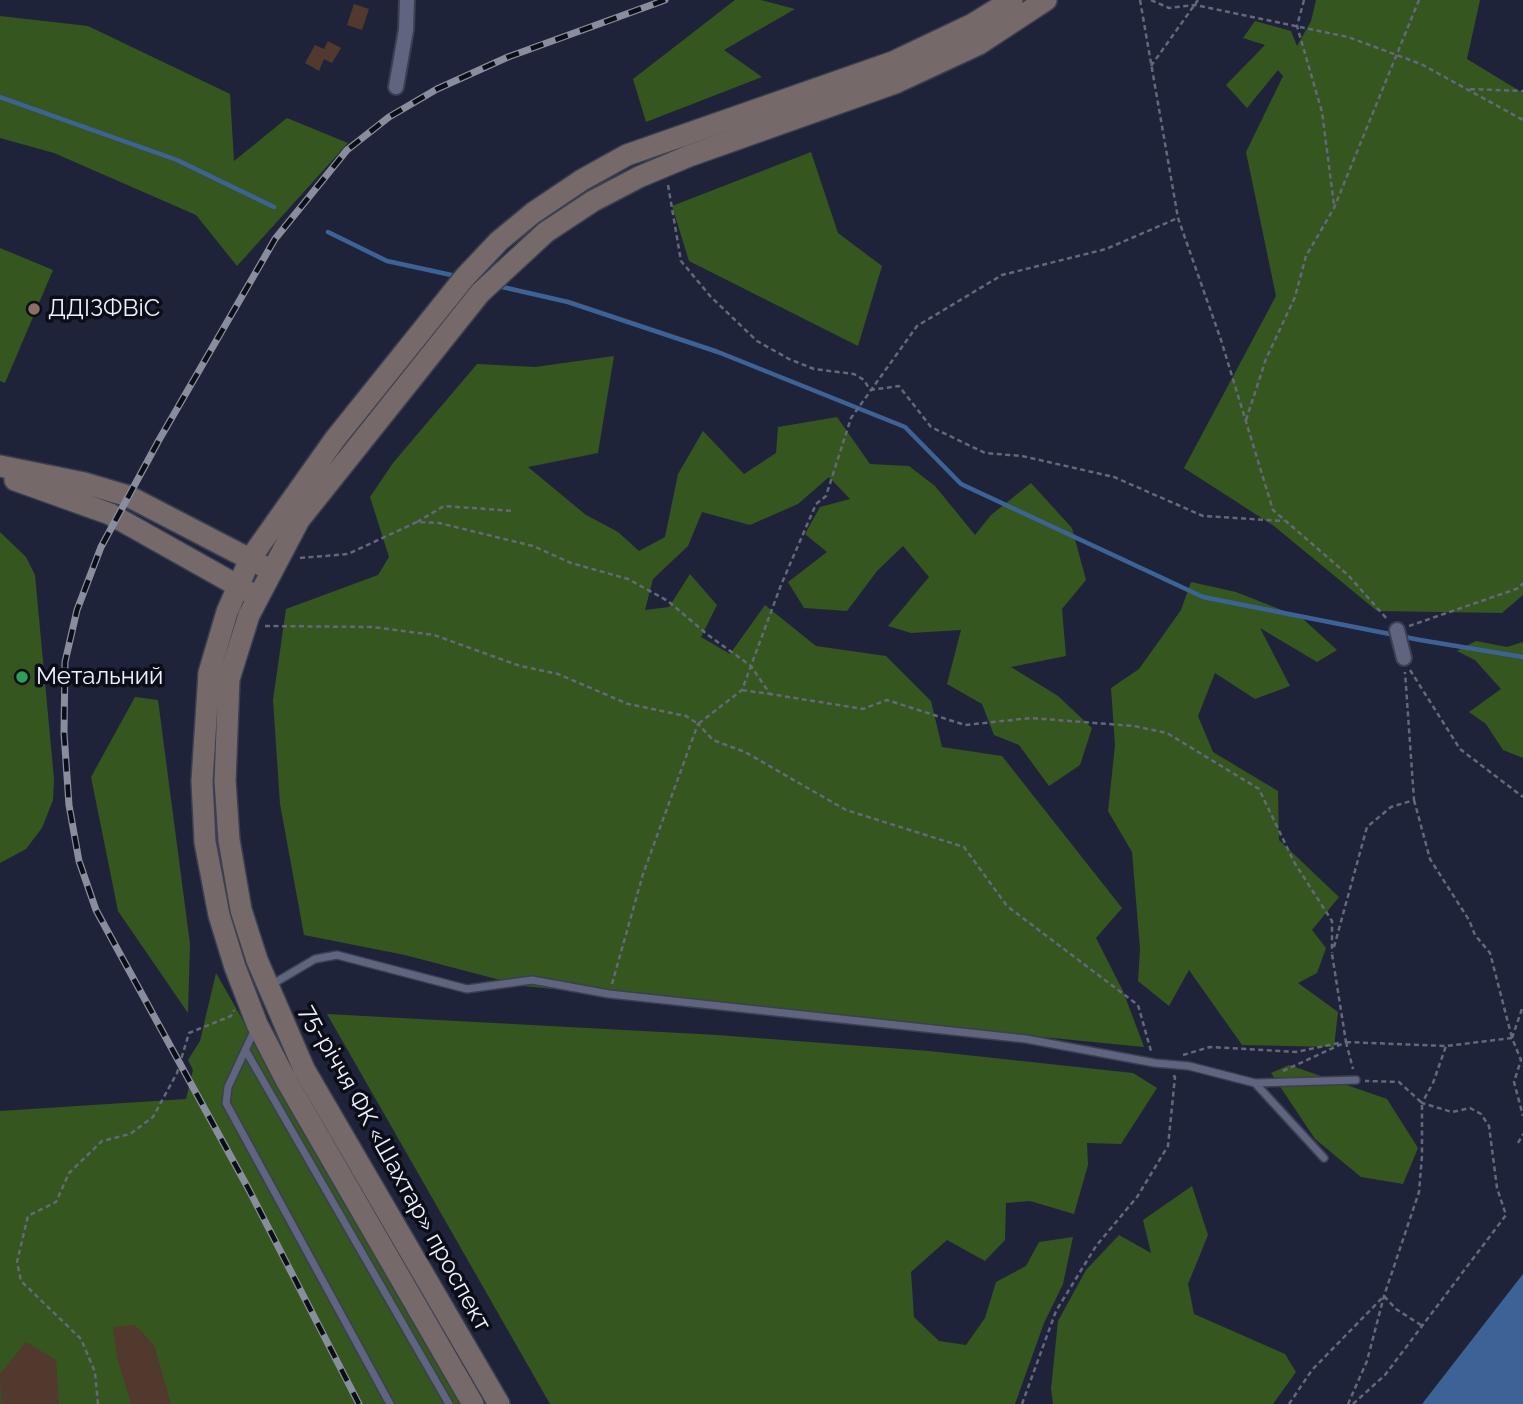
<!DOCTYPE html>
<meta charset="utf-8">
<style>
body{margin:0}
canvas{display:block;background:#1e2339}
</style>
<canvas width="1523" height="1404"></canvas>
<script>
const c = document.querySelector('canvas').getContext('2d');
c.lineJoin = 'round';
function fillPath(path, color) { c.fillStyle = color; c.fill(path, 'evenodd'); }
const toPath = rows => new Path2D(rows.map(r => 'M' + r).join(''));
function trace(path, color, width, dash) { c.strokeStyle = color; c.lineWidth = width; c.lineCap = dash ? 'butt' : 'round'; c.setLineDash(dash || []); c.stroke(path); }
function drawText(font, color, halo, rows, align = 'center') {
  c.font = font + ' Raleway,sans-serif'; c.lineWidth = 7; c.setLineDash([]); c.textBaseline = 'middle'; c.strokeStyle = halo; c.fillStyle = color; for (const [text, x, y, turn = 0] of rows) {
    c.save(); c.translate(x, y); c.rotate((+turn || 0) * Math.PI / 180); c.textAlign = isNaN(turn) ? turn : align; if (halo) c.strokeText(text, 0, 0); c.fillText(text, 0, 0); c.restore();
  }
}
const green = toPath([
 [735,0,761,0,795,9,724,50,762,77,646,122,633,79],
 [1316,0,1480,0,1467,59,1523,93,1523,595,1502,613,1377,611,1274,526,1184,468,1276,296,1246,152,1283,76,1278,70,1247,108,1226,85,1265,45,1243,38,1255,21,1291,31,1297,46,1311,21],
 [0,16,88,26,230,94,234,161,287,118,348,143,237,266,196,215,54,153,0,138],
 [811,152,838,233,882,266,858,346,689,261,672,206],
 [0,248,53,270,5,383,0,381],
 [614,356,598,453,528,467,586,515,618,532,639,551,665,537,678,474,703,431,744,474,776,453,778,427,837,417,870,464,909,466,935,486,975,535,991,515,1031,483,1072,528,1086,580,1062,609,1066,656,1011,667,1058,696,1092,728,1080,765,1049,786,1019,745,994,735,982,704,947,684,961,630,911,633,888,626,929,577,903,546,877,571,847,611,804,608,788,582,827,552,805,534,820,507,850,499,829,477,798,504,750,525,702,512,688,546,653,579,645,610,669,607,690,574,717,605,701,637,730,654,765,605,816,646,886,656,931,701,942,747,1002,756,1122,908,1096,938,1123,991,1144,1047,523,986,405,955,304,935,280,804,273,700,286,609,378,575,389,557,370,497,393,463,477,364,535,367],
 [0,532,26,557,35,575,54,779,53,800,42,828,26,849,0,863],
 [1191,582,1236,592,1302,618,1337,650,1317,662,1260,628,1290,686,1255,699,1215,673,1198,716,1213,752,1278,791,1279,840,1339,897,1312,930,1326,948,1317,973,1298,983,1338,1012,1334,1047,1242,1045,1189,970,1169,1006,1138,981,1140,949,1132,852,1108,811,1115,745,1111,688,1139,669,1181,610],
 [1476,641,1507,647,1523,642,1523,758,1503,750,1486,724,1469,712,1501,689,1475,660,1457,651],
 [135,697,158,700,190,944,188,1013,118,911,91,777],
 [216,973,462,1404,0,1404,0,1111,186,1099,193,1070,188,1060,200,1041],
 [327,1014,717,1035,929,1051,1133,1073,1157,1088,1121,1144,1087,1143,1088,1165,1074,1214,1030,1201,1006,1203,1005,1240,985,1261,947,1240,911,1272,914,1317,939,1341,966,1345,985,1318,996,1282,1026,1266,1039,1242,1073,1237,1063,1284,1044,1323,1015,1404,550,1404],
 [1289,1065,1387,1099,1418,1148,1403,1184,1361,1177,1315,1139,1271,1073],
 [1192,1186,1208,1235,1188,1284,1194,1314,1285,1354,1296,1372,1273,1404,1053,1404,1051,1389,1058,1321,1086,1270,1119,1235,1151,1253,1143,1220]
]);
const water = toPath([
 [1523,1274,1523,1404,1422,1404]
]);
const stream = toPath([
 [0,97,177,160,274,207],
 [328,232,387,261,456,276],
 [498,286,568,302,718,352,905,427,961,484,1203,597,1420,640,1523,657]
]);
const building = toPath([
 [354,4,369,9,362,30,347,25],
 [328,41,341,48,332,63,324,59,319,71,305,63,315,45,324,49],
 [135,1325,154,1345,171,1404,131,1404,117,1357,113,1327],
 [26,1342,56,1360,59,1404,1,1404,0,1374]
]);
const path = toPath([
 [1140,0,1178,218,1221,340,1273,510,1348,575,1387,619],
 [1151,0,1169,8,1195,5,1348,37,1421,64,1523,120],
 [1304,0,1297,26,1322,112,1334,205],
 [1151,66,1198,0],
 [1470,89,1523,91],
 [668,185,681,261,711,297,757,341,789,359,814,369,854,374,864,380,870,390],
 [870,390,899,386,931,427,985,453,1022,456,1114,477,1203,516,1284,521],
 [1246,420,1266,359,1295,297,1306,256,1334,208,1419,0],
 [417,522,444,506,514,511],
 [300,558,348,554,417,522,439,523,533,546,571,563,628,579,668,601,708,635,751,666,770,694,863,709,887,700,965,725,1031,718,1134,726,1167,733,1259,789,1294,862,1332,921,1332,953],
 [265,626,373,627,434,635,520,666,558,674,628,704,686,716,698,724,742,690,781,585,816,504,826,496,851,418,917,326,1002,275,1106,249,1178,218],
 [1409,626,1519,588,1523,583],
 [1410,670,1460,749,1523,797],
 [742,690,770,694],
 [1414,800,1430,859,1469,920,1475,935,1490,953,1512,1038],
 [1334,947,1367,827,1391,807,1414,800,1405,672],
 [612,984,643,874,698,724,713,740,745,752,846,810,964,847,1007,906,1138,1005,1151,1051],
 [1512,1038,1523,1006],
 [1346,1042,1446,1046,1512,1038,1521,1060,1514,1082,1523,1116],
 [1346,1042,1353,1069],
 [1183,1055,1210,1047,1296,1052,1339,1043],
 [1283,1071,1346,1042,1332,954],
 [1518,1143,1523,1134],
 [98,1404,95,1372,81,1339,21,1281,17,1262,28,1216,56,1202,69,1173,102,1141,130,1134,153,1117,177,1073,189,1033,231,1016,234,1010],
 [1022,1404,1056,1311,1096,1246,1137,1197,1168,1146,1175,1077,1173,1075],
 [1289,1404,1312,1370,1384,1296,1396,1309,1424,1327],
 [1348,1404,1367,1361,1384,1296,1419,1192,1422,1156,1422,1103,1399,1082,1365,1081],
 [1353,1404,1385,1375,1506,1215,1497,1188,1489,1126,1481,1114,1470,1108,1452,1112,1422,1103,1433,1083,1446,1046]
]);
const lane = toPath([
 [271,985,315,959,337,955,467,989,532,980,609,994,1026,1039,1155,1063,1189,1066,1255,1083,1324,1158],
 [255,1029,228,1087,226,1103,390,1404],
 [246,1051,449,1404],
 [1255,1083,1356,1080]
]);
const street = toPath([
 [396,87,406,30,407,0],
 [1397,630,1404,658]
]);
const secondary = toPath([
 [0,466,84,483,128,496,263,566],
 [15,480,110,514,247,591],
 [473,1404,286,1080,257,1024,235,967,219,915,205,842,202,781,209,673,227,612,250,559,335,439,465,277,499,241,533,213,582,180,627,155,893,62,973,24,1012,0],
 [499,1404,304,1069,257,960,241,910,229,840,225,781,229,679,249,615,299,520,480,293,546,232,593,201,639,177,689,156,895,83,979,44,1046,0]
]);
const rail = toPath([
 [359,1404,248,1188,96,910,79,861,69,805,64,733,65,662,77,610,101,547,159,440,275,239,347,150,389,117,437,89,508,57,665,0]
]);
const markers = [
 [34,309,7,"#8d6e63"],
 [22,677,7,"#2e9e5b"]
];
const poiNames = [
 ["ДДІЗФВіС",48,309],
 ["Метальний",36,677]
];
const streetNames = [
 ["75-річчя ФК «Шахтар» проспект",395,1168,61]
];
fillPath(green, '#35561e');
fillPath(water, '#3d6396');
trace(stream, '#3d6396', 4.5);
fillPath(building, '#52392d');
trace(lane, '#3b3f50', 10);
trace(street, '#3b3f50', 18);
trace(secondary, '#3b3f50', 24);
trace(path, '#63687a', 2.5, [5, 3.5]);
trace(lane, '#5f657e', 7);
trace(street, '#5f657e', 14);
trace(secondary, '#756a69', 21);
trace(rail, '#898e9e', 7);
trace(rail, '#0b0d17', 4.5, [13]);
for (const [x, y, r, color] of markers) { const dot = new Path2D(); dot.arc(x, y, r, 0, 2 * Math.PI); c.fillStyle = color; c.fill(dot); trace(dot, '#0b0d17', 2.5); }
drawText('24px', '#eef2fe', '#0b0d17', poiNames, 'left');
drawText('24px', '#eef2fe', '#0b0d17', streetNames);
</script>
